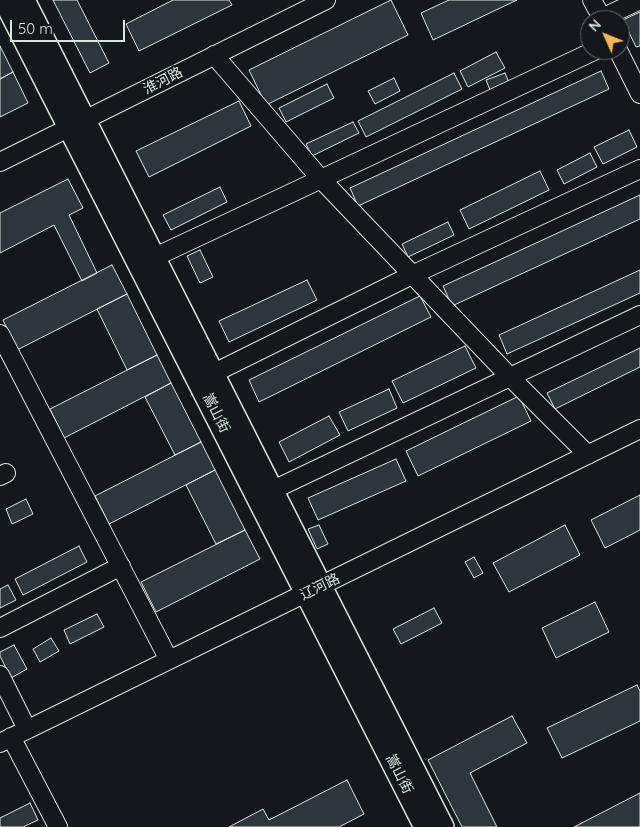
<!DOCTYPE html>
<meta charset="utf-8">
<style>
body{margin:0}
#map{position:relative;width:640px;height:827px;overflow:hidden;background:#14181c;font-family:Quicksand,sans-serif}
canvas{display:block}
.north{position:absolute;left:580px;top:10px;width:50px;height:50px;box-sizing:border-box;background:#14181c;border:1px solid #626a69;border-radius:50%;rotate:314deg;font-size:14px;font-weight:700;line-height:20px;text-align:center;color:#d8e6dc}
.north::after{content:'';display:block;margin:auto;width:18px;height:22px;background:#ffb74d;clip-path:polygon(50% 0,100% 100%,50% 72%,0 100%)}
.scale{position:absolute;left:10px;top:20px;width:115px;height:22px;box-sizing:border-box;border:2px solid #d8e6dc;border-top:0;padding-left:6px;font-size:15px;line-height:18px;white-space:nowrap;color:#d8e6dc;-webkit-text-stroke:4px #14181c;paint-order:stroke}
</style>
<div id="map">
<canvas width="640" height="827"></canvas>
<div class="north">N</div>
<div class="scale">50 m</div>
</div>
<script>
const c = document.querySelector('canvas').getContext('2d');
c.lineJoin = 'round';
function fillPath(path, color) { c.fillStyle = color; c.fill(path, 'evenodd'); }
const toPath = rows => new Path2D(rows.map(r => 'M' + r).join(''));
function trace(path, color, width, dash) { c.strokeStyle = color; c.lineWidth = width; c.lineCap = dash ? 'butt' : 'round'; c.setLineDash(dash || []); c.stroke(path); }
function drawText(font, color, halo, rows, align = 'center') {
  c.font = font + ' Quicksand,"Noto Sans SC",sans-serif'; c.lineWidth = 4; c.setLineDash([]); c.textBaseline = 'middle'; c.strokeStyle = halo; c.fillStyle = color; for (const [text, x, y, turn = 0] of rows) {
    c.save(); c.translate(x, y); c.rotate((+turn || 0) * Math.PI / 180); c.textAlign = isNaN(turn) ? turn : align; if (halo) c.strokeText(text, 0, 0); c.fillText(text, 0, 0); c.restore();
  }
}
const building = toPath([
 [53,0,77,0,109,63,90,73,53,0],
 [173,0,229,0,232,5,139,51,126,24,173,0],
 [391,0,408,35,266,105,249,70,391,0],
 [449,0,517,0,433,40,421,13,449,0],
 [640,12,640,46,636,47,623,20,640,12],
 [0,46,13,72,0,79,0,46],
 [496,52,505,68,468,87,460,71,496,52],
 [601,71,609,89,358,206,350,188,601,71],
 [13,72,28,103,0,117,0,79,13,72],
 [454,73,462,89,366,137,358,121,454,73],
 [505,73,509,83,490,90,486,80,505,73],
 [394,78,400,91,375,104,368,91,394,78],
 [327,84,334,98,286,122,279,108,327,84],
 [239,101,251,126,149,177,136,151,239,101],
 [353,122,359,133,312,156,306,144,353,122],
 [629,130,637,147,603,164,594,147,629,130],
 [590,153,597,167,564,184,557,170,590,153],
 [540,171,549,190,469,229,460,210,540,171],
 [68,179,83,208,69,215,97,273,82,281,54,225,0,253,0,213,68,179],
 [220,187,227,202,171,230,163,215,220,187],
 [640,195,640,219,452,306,443,286,640,195],
 [448,222,454,235,408,257,402,244,448,222],
 [200,250,213,277,200,283,187,256,200,250],
 [112,265,127,294,17,350,3,320,112,265],
 [640,270,640,293,507,354,499,335,640,270],
 [307,280,317,300,229,342,219,321,307,280],
 [127,294,157,355,127,370,97,309,127,294],
 [420,296,431,317,259,402,249,380,420,296],
 [465,346,476,368,403,403,392,381,465,346],
 [640,348,640,367,555,409,547,393,640,348],
 [157,355,171,383,64,438,50,409,157,355],
 [171,383,201,442,175,455,145,397,171,383],
 [389,389,397,408,348,431,339,412,389,389],
 [519,396,531,421,418,476,406,451,519,396],
 [329,416,340,435,289,462,279,442,329,416],
 [201,442,215,470,109,524,95,496,201,442],
 [396,459,406,481,318,520,308,498,396,459],
 [215,470,245,530,216,544,186,485,215,470],
 [640,495,640,530,605,548,591,520,640,495],
 [26,499,33,514,12,524,6,509,26,499],
 [319,525,328,544,317,549,308,529,319,525],
 [565,525,580,555,509,592,493,563,565,525],
 [245,530,260,559,156,612,141,582,245,530],
 [79,546,87,562,23,595,15,579,79,546],
 [474,557,483,573,474,578,465,562,474,557],
 [8,585,16,600,0,608,0,589,8,585],
 [595,602,609,632,556,658,542,628,595,602],
 [434,608,442,623,401,644,393,629,434,608],
 [97,614,104,627,70,644,64,630,97,614],
 [51,638,59,651,40,662,33,649,51,638],
 [14,645,27,669,11,678,0,656,0,652,14,645],
 [637,685,640,691,640,721,562,758,547,728,637,685],
 [512,716,527,743,470,773,497,827,462,827,428,760,512,716],
 [347,780,364,814,339,827,229,827,263,809,269,820,347,780],
 [640,793,640,827,574,827,640,793],
 [30,803,38,820,23,827,0,827,0,818,30,803]
]);
const minor = toPath([
 [592,0,603,20],
 [602,18,640,0],
 [618,50,640,94],
 [214,55,320,178,510,377,588,455],
 [0,162,326,0],
 [155,257,596,50],
 [0,334,169,660],
 [214,373,412,275,640,169],
 [0,476,6,473],
 [273,490,640,315],
 [0,628,121,566],
 [0,675,27,729],
 [11,737,58,827],
 [0,743,640,429]
]);
const major = toPath([
 [4,0,425,827],
 [24,0,443,827]
]);
const streetNames = [
 ["淮河路",163,81,-27],
 ["嵩山街",216,413,63],
 ["辽河路",320,587,-26],
 ["嵩山街",399,774,63]
];
fillPath(building, '#2c363c');
trace(building, '#d8e6dc', 1);
trace(minor, '#d8e6dc', 20);
trace(major, '#d8e6dc', 24);
trace(minor, '#14181c', 18);
trace(major, '#14181c', 21);
drawText('14px', '#d8e6dc', '#14181c', streetNames);
</script>
